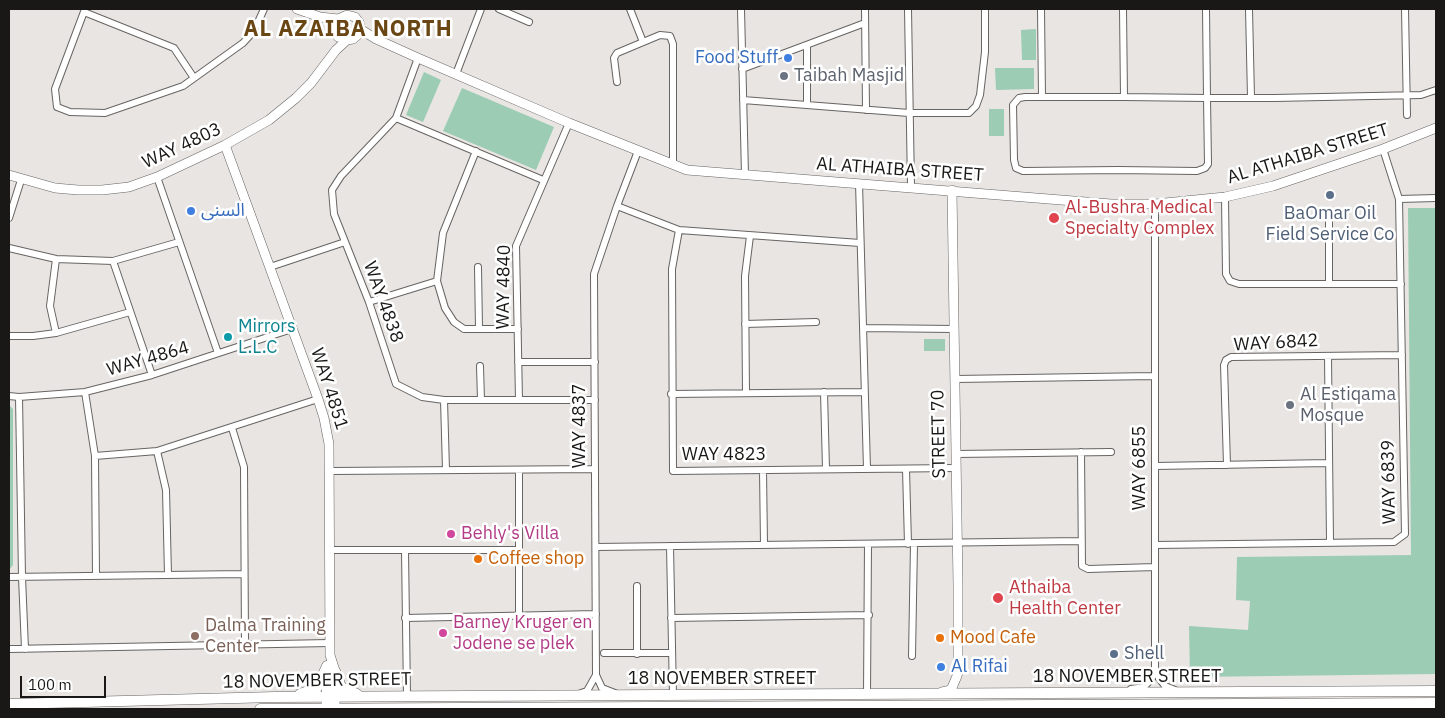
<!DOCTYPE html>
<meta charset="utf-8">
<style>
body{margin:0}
#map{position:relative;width:1445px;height:718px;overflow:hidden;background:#e8e5e3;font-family:"IBM Plex Sans",sans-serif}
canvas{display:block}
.frame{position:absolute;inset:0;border:10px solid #191817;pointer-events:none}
.scale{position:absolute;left:20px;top:676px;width:86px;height:22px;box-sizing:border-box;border:2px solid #191817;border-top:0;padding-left:6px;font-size:15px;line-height:18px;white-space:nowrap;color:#191817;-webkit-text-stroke:4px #fff;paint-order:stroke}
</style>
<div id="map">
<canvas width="1445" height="718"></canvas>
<div class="frame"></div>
<div class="scale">100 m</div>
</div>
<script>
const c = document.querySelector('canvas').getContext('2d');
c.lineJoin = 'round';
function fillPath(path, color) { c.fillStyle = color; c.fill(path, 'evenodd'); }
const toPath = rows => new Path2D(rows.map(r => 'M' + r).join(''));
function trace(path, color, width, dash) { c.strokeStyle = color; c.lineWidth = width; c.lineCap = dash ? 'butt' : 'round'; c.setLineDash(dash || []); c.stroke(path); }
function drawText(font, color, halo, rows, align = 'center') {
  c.font = font + ' "IBM Plex Sans","Noto Sans Arabic",sans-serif'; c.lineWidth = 5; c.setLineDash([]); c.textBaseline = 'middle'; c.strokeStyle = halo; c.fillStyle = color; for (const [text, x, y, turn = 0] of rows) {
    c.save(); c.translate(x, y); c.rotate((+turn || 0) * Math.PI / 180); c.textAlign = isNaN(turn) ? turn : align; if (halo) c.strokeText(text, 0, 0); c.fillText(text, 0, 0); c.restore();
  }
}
const green = toPath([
 [1036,29,1036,60,1022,60,1021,30],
 [995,68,1034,68,1034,89,996,90],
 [424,72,441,80,423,122,406,115],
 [462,88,554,127,536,170,443,131],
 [989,109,1004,109,1004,136,989,136],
 [1408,208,1436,208,1436,674,1190,677,1189,626,1248,630,1250,601,1236,600,1237,557,1411,555],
 [924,339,945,339,945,351,924,351],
 [9,405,13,409,13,565,9,570]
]);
const street = toPath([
 [85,9,55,89,57,107,70,112,105,113,183,86,243,43,254,31,264,9],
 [499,9,529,22],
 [630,9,643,42],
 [741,9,745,175],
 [865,9,866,110],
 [908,9,911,187],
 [1041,9,1042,97],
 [1123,9,1124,97],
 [1206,9,1207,98,1208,164,1205,168,1197,171,1118,170,1023,171,1016,168,1014,160,1013,105,1019,98,1025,97,1124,97,1207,98,1274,98,1421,95,1436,90],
 [1249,9,1251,98],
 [1405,9,1407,115],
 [84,12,174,48,194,78],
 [807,46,807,105],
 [418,58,396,118,341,176,332,190,334,214,369,302,396,384,422,397,444,400,595,400],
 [742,69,865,23],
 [456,74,481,9],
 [617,82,614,58,617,53,660,35,670,36,673,44,673,165],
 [743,100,909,113,969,113,976,106,980,95,985,52,985,9],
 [396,118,543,180],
 [476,151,443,233,437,281,445,308,454,322,464,329,518,329],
 [157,177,218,353],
 [859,183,867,469],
 [1225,197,1226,274,1230,281,1239,284,1401,284],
 [1399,199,1436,198],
 [617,206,679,230,860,243],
 [9,218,21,180],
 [679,230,672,269,673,471,956,468],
 [9,248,56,259,113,261,179,242],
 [113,261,152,375],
 [270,267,345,242],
 [478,267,479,329],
 [1329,284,1329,222],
 [369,302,437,281],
 [745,324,816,322],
 [863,328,954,329],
 [56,333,50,306,56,259],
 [9,336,33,336,56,333,130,312],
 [1328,356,1330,542],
 [518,362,595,362],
 [480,366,481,400],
 [955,379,1154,376],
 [85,392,95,456,96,576],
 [824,392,826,469],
 [746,393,745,276,750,236],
 [671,394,864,392],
 [9,396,19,397,85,392,152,375,292,329],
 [19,397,22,577,25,649],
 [444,400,446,470],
 [519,400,516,246,569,123],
 [232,428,244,467,245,644],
 [157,451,166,490,168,575],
 [1081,452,1082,566,1088,569,1155,567],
 [956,454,1111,452],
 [95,456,157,451,318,399],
 [1227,465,1224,365,1226,360,1231,357,1402,355],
 [1155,466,1329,463],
 [906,469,908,544],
 [519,470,519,616],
 [763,470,764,545],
 [331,471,595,469],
 [1155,545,1394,542,1405,534,1399,199,1383,149],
 [670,546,673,696],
 [596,547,1081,541],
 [330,550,519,550],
 [405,550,407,696],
 [9,577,244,574],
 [637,586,637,654],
 [405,618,596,614],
 [671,618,869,615],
 [9,649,330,643],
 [604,653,672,653],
 [912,656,914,544],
 [1155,669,1159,678,1165,686,1175,690],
 [596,675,602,688,615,693],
 [1131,689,1144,687,1152,678,1155,669,1155,204],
 [581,693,587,691,596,675,594,274,617,206,638,151],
 [867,695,868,544]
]);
const secondary = toPath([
 [297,9,320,17,338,19],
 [360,29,376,39,418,58,569,123,687,170,1111,204,1155,204,1225,197,1273,186,1383,149,1436,128],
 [225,145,318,399,324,418,329,444,330,655,335,671,335,704],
 [9,175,55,188,78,190,102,190,129,187,157,177,225,145,269,120,296,98,311,83,336,50,347,40,353,39,359,34,360,29,359,22,355,17,347,15,338,19,334,27,338,37,347,40],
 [942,692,951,690,957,676,958,672,958,585,952,190],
 [326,709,327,667]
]);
const primary = toPath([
 [335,671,341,687,357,694],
 [300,694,317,688,327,666],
 [9,704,275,697,1436,691],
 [260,709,1436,703]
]);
const markers = [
 [788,58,5,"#3f7fe0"],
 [784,76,5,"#6b7280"],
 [1330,195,5,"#5c6f8a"],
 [191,211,5,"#3f7fe0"],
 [1054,218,6,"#e0444e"],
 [228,337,5,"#0f9aa8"],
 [1290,405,5,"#6b7280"],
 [451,534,5,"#d1479c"],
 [478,559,5,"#e8710a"],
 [998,598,6,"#e0444e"],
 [443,633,5,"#d1479c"],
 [195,636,5,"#8d6e63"],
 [940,638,5,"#e8710a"],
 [1114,654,5,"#5c6f8a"],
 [941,667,5,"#3f7fe0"]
];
const shopNames = [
 ["Food Stuff",778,58,"right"],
 ["السنى",201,211],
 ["Al Rifai",951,667]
];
const worshipNames = [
 ["Taibah Masjid",794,76],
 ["Al Estiqama",1300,395],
 ["Mosque",1300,416]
];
const streetNames = [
 ["WAY 4803",182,146,-25],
 ["AL ATHAIBA STREET",1308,154,-17],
 ["AL ATHAIBA STREET",900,170,4],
 ["WAY 4840",504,287,-89],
 ["WAY 4838",383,302,70],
 ["WAY 6842",1276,343,-3],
 ["WAY 4864",148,359,-16],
 ["WAY 4851",329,389,72],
 ["WAY 4837",580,426,-90],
 ["STREET 70",939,434,-91],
 ["WAY 4823",724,455],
 ["WAY 6855",1140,468,-90],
 ["WAY 6839",1389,482,-91],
 ["18 NOVEMBER STREET",1127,677],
 ["18 NOVEMBER STREET",722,679],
 ["18 NOVEMBER STREET",317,681,-1]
];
const healthNames = [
 ["Al-Bushra Medical",1065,208],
 ["Specialty Complex",1065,229],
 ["Athaiba",1009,588],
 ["Health Center",1009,609]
];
const serviceNames = [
 ["BaOmar Oil",1330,214],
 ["Field Service Co",1330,235],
 ["Shell",1124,654,"left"]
];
const cultureNames = [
 ["Mirrors",238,327],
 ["L.L.C",238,348]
];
const hotelNames = [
 ["Behly's Villa",461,534],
 ["Barney Kruger en",453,623],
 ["Jodene se plek",453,644]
];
const foodNames = [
 ["Coffee shop",488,559],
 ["Mood Cafe",950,638]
];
const educationNames = [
 ["Dalma Training",205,626],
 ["Center",205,647]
];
const districtNames = [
 ["AL AZAIBA NORTH",348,30]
];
fillPath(green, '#9cccb3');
trace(street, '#676462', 8);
trace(secondary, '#676462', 10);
trace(primary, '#676462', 11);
trace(street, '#fff', 6);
trace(secondary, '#fff', 9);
trace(primary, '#fff', 10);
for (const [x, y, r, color] of markers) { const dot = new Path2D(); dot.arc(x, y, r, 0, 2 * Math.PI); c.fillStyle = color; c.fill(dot); trace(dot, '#fff', 2); }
drawText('18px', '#366cbe', '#fff', shopNames, 'left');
drawText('18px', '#5b616d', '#fff', worshipNames, 'left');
drawText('18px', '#191817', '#fff', streetNames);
drawText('18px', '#be3a42', '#fff', healthNames, 'left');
drawText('18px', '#4e5e75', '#fff', serviceNames);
drawText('18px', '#0d838f', '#fff', cultureNames, 'left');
drawText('18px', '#b23c85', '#fff', hotelNames, 'left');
drawText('18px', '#c56008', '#fff', foodNames, 'left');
drawText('18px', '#785e54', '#fff', educationNames, 'left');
c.letterSpacing = '1px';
drawText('bold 22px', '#694613', '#fff', districtNames);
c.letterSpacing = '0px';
</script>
